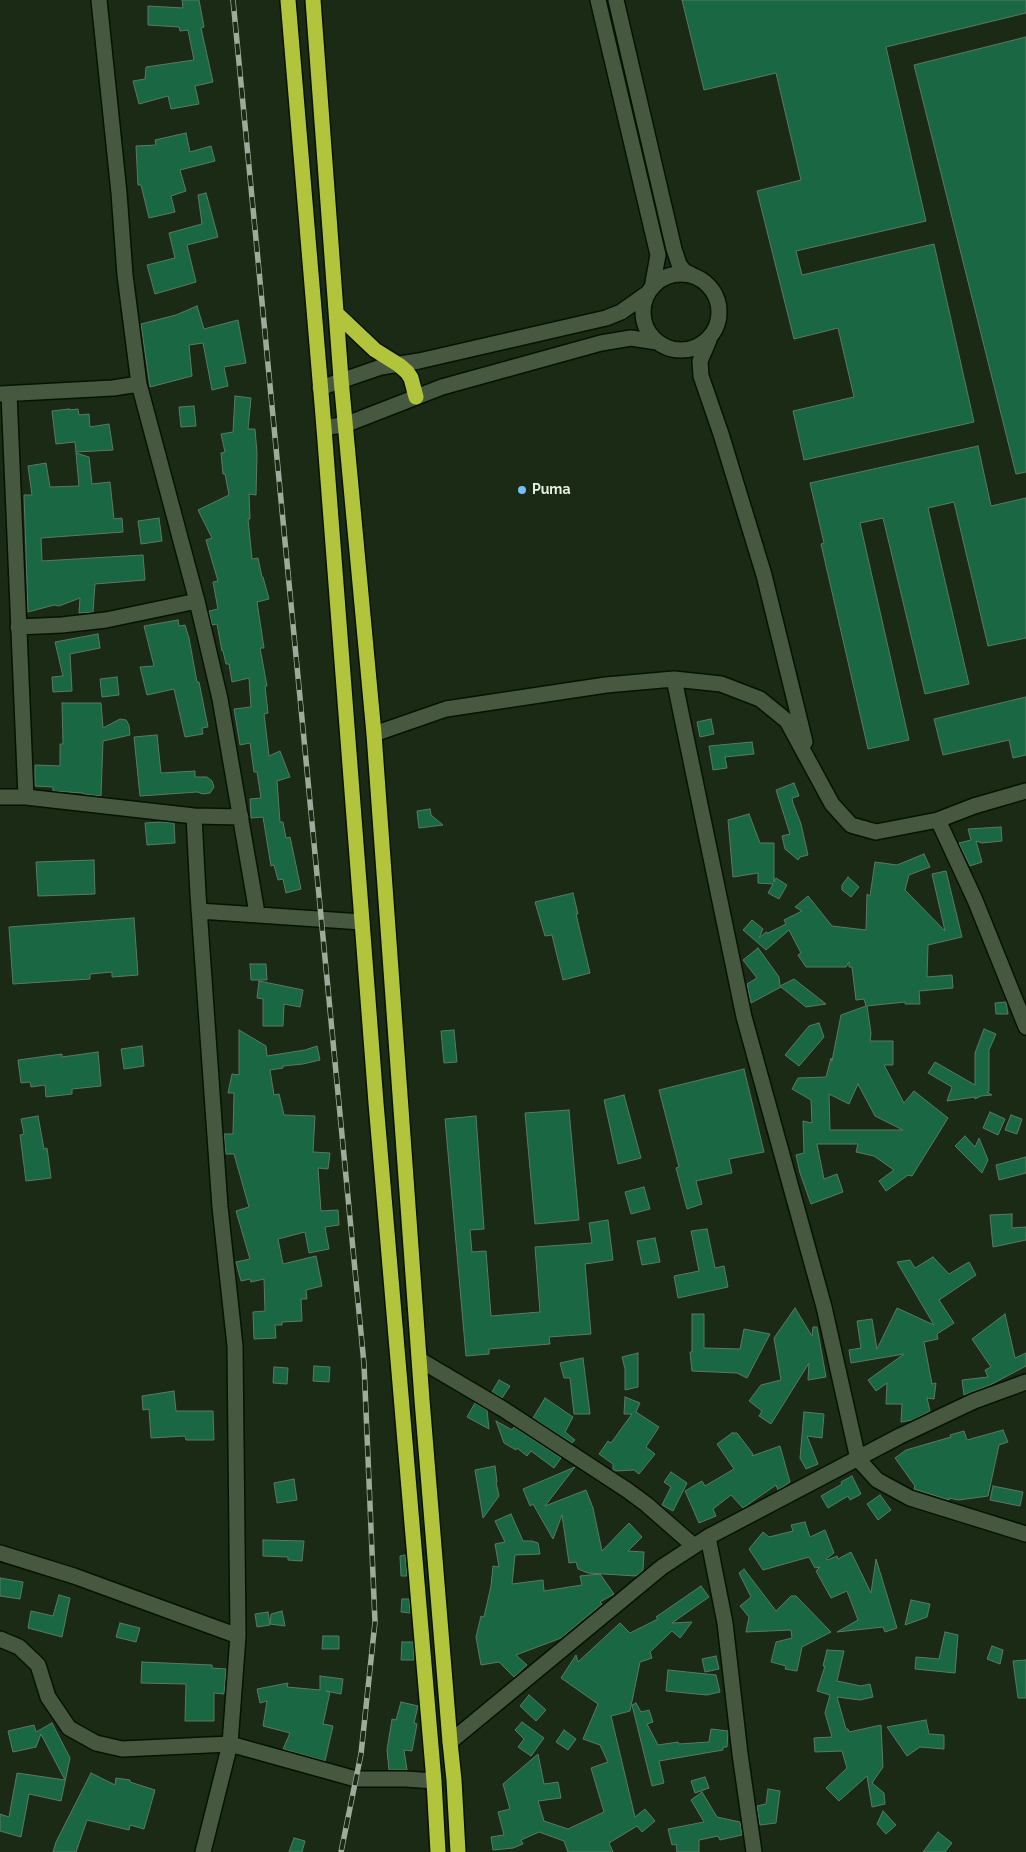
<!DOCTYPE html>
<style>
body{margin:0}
canvas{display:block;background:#1b2a15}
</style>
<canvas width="1026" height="1852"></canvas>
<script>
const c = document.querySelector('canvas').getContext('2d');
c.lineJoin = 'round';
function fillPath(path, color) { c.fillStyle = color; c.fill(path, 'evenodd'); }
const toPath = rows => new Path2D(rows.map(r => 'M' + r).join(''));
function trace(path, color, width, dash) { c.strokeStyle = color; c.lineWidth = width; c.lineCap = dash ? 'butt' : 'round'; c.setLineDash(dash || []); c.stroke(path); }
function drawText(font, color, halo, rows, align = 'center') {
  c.font = font + ' Raleway,sans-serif'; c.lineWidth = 4.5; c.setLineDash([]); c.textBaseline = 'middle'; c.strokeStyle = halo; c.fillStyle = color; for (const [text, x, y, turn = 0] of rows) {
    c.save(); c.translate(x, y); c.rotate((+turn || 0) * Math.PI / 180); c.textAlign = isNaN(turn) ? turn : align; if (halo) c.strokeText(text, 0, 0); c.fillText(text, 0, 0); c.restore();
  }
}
const building = toPath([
 [182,0,199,0,204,27,201,28,213,82,195,86,199,104,171,109,168,96,139,104,133,81,145,79,146,67,194,60,188,30,180,31,179,27,148,25,148,6,183,8,182,0],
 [682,0,1026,0,1026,13,886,47,926,221,796,251,802,275,934,244,974,422,804,460,793,411,854,397,838,328,794,339,757,191,801,180,776,73,704,90,682,0],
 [1026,37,1026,472,1016,474,914,65,1026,37],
 [186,133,190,152,211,146,215,161,180,170,186,191,171,196,175,212,149,218,141,185,138,185,136,146,156,145,155,140,186,133],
 [206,193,218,237,187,245,196,282,155,294,147,265,175,258,169,233,202,224,198,195,206,193],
 [197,306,204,329,238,320,246,363,224,367,228,386,212,390,203,343,189,345,192,376,150,387,141,324,176,315,197,306],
 [235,396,251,398,248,429,255,429,257,453,256,495,249,494,250,519,248,519,252,559,258,558,262,577,263,577,269,599,257,602,264,648,260,648,267,686,265,686,268,713,264,714,269,756,280,751,290,777,277,781,280,822,283,822,286,838,290,837,301,889,286,893,283,879,278,880,274,865,271,866,263,817,251,818,250,799,261,798,257,772,254,772,250,743,240,745,234,709,251,707,249,678,232,682,229,664,226,664,223,651,222,651,217,624,212,625,209,611,218,609,213,582,218,581,206,540,212,538,198,510,229,495,225,474,223,474,221,453,225,452,221,434,233,432,235,396],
 [194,406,196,426,181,427,179,407,194,406],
 [69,409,69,410,78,409,79,415,89,414,90,427,109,424,113,450,76,452,75,442,56,444,52,411,69,409],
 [978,446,991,506,1026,498,1026,638,988,646,954,502,928,508,969,684,925,694,883,518,860,523,909,740,868,749,821,544,824,543,810,483,978,446],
 [76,453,89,457,92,484,110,482,114,519,122,518,123,532,41,538,42,561,143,555,145,580,95,584,93,612,79,613,80,598,59,606,54,605,28,612,24,495,32,495,28,466,46,463,50,487,79,486,76,453],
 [159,518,162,541,141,544,138,521,159,518],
 [178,620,179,626,185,625,189,638,197,682,199,682,208,727,202,728,203,734,185,737,174,689,147,695,140,667,154,666,144,626,178,620],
 [98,634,100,648,70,654,72,691,53,692,52,677,63,676,55,642,98,634],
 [117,677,119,695,102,697,100,679,117,677],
 [1026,697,1026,755,1013,758,1009,740,943,755,934,719,1026,697],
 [62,703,101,703,103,728,120,719,126,720,129,725,130,735,103,741,101,796,83,794,83,793,53,791,53,787,35,786,35,765,60,766,60,744,63,744,62,703],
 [711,719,714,734,700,737,697,722,711,719],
 [157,735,161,773,195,771,195,777,207,777,212,781,214,787,210,793,203,794,197,792,140,796,134,737,157,735],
 [752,742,754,754,725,757,727,768,713,770,709,746,752,742],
 [794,783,799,796,792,798,793,803,801,824,808,855,800,857,798,860,785,849,782,836,790,834,776,790,794,783],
 [430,809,431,815,443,825,419,828,417,811,430,809],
 [749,814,760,843,774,843,774,882,776,878,787,885,779,899,768,893,773,884,758,883,758,873,733,877,728,820,749,814],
 [162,822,174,823,175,843,147,845,145,823,162,822],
 [1001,827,1002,841,982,843,976,841,982,862,970,866,959,843,971,840,968,829,1001,827],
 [924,854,930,867,909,875,905,890,945,931,932,874,946,871,962,937,928,945,927,977,952,975,953,988,919,991,920,1004,905,1004,905,1002,867,1006,871,1033,870,1041,893,1041,893,1065,884,1065,904,1103,914,1091,948,1118,912,1176,908,1175,886,1191,879,1181,894,1170,874,1156,856,1152,858,1144,817,1144,824,1179,837,1174,843,1192,811,1204,800,1173,796,1155,804,1153,803,1121,812,1123,811,1100,792,1089,798,1078,826,1077,831,1058,832,1061,841,1015,866,1006,864,999,856,1000,852,967,849,967,849,962,846,967,806,967,798,955,801,953,789,930,766,950,743,930,752,920,763,929,759,938,766,932,768,933,786,924,784,920,802,911,795,907,808,896,832,926,866,930,867,894,870,896,875,862,897,865,924,854],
 [858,1084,875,1116,903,1130,830,1130,829,1094,849,1104,858,1084],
 [94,860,95,894,38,896,36,862,94,860],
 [848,877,859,887,851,897,842,890,842,885,848,877],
 [573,893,578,914,576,914,590,973,563,980,552,935,545,936,535,902,573,893],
 [134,918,138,975,112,977,112,972,90,974,90,979,13,984,9,927,134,918],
 [758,948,779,977,780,986,794,979,826,1004,806,1007,781,987,751,1003,747,984,757,978,743,960,758,948],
 [250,964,266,964,267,980,251,980,250,964],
 [259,981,303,990,300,1007,284,1004,283,1026,263,1026,263,999,257,998,259,981],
 [1006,1002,1008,1014,996,1014,995,1003,1006,1002],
 [819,1023,824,1037,799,1066,785,1055,809,1026,819,1023],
 [984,1029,996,1034,989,1050,989,1091,987,1092,992,1095,981,1096,975,1099,975,1097,947,1101,952,1087,928,1073,935,1062,975,1085,975,1053,984,1029],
 [239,1030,266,1046,267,1056,305,1050,317,1046,320,1060,303,1064,283,1066,283,1068,270,1070,274,1095,279,1094,284,1115,315,1116,313,1152,330,1153,328,1169,318,1168,321,1211,338,1210,339,1225,325,1227,329,1249,309,1253,305,1232,278,1239,283,1264,316,1256,322,1286,306,1290,307,1299,301,1299,302,1321,282,1322,282,1325,275,1325,276,1338,254,1339,253,1312,265,1311,264,1279,251,1282,250,1279,241,1281,236,1262,250,1259,236,1211,249,1207,234,1154,226,1154,224,1134,233,1134,234,1093,228,1093,232,1074,239,1075,239,1030],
 [454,1030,457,1062,444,1063,441,1031,454,1030],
 [142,1046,144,1066,124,1069,121,1049,142,1046],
 [98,1052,101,1086,72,1089,72,1094,46,1097,45,1085,31,1087,30,1082,21,1083,18,1060,62,1054,62,1057,98,1052],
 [744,1069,764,1152,729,1159,732,1173,696,1181,702,1204,687,1209,676,1168,679,1167,659,1090,744,1069],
 [624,1095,641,1158,618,1164,604,1100,624,1095],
 [569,1110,579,1220,535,1224,525,1113,569,1110],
 [990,1112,1005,1119,998,1135,983,1128,990,1112],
 [1011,1115,1022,1119,1017,1134,1005,1130,1011,1115],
 [38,1116,44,1149,47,1148,51,1178,26,1181,20,1135,24,1134,21,1119,38,1116],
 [476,1116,484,1229,470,1230,472,1252,486,1251,491,1316,540,1312,535,1247,592,1243,589,1223,608,1220,613,1260,585,1264,591,1334,549,1337,550,1344,489,1349,489,1354,466,1356,445,1119,476,1116],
 [965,1136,975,1147,979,1138,988,1160,982,1173,955,1146,965,1136],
 [1026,1157,1026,1173,999,1180,996,1165,1026,1157],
 [644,1187,650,1209,631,1214,625,1192,644,1187],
 [1012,1214,1012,1228,1026,1227,1026,1240,993,1247,990,1215,1012,1214],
 [707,1229,715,1268,724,1266,728,1287,678,1298,674,1276,699,1271,691,1231,707,1229],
 [655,1238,660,1262,642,1265,637,1241,655,1238],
 [933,1257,949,1274,969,1262,976,1275,939,1300,954,1323,937,1334,938,1339,924,1342,932,1384,936,1383,934,1399,927,1398,930,1411,913,1420,901,1422,902,1404,886,1404,887,1383,876,1391,868,1380,904,1354,851,1363,849,1350,861,1348,857,1321,872,1319,877,1349,897,1308,934,1325,897,1262,910,1260,915,1268,933,1257],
 [795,1308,812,1336,813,1327,817,1327,826,1377,808,1380,809,1363,771,1424,759,1416,762,1411,749,1401,761,1385,781,1380,774,1338,795,1308],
 [692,1314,704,1314,704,1348,740,1349,744,1329,770,1334,747,1378,737,1373,692,1371,690,1352,692,1352,692,1314],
 [1005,1314,1015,1358,1026,1353,1026,1366,990,1385,964,1395,962,1380,988,1377,985,1370,991,1367,972,1339,1005,1314],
 [638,1353,638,1387,625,1390,625,1369,622,1357,638,1353],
 [583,1358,590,1414,574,1414,570,1378,564,1378,560,1363,583,1358],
 [314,1366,330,1367,329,1382,313,1381,314,1366],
 [274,1367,288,1368,287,1384,273,1383,274,1367],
 [499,1380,510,1386,502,1398,492,1392,499,1380],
 [174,1391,176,1411,213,1411,214,1440,186,1440,185,1436,151,1438,149,1409,143,1410,142,1396,174,1391],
 [625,1397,640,1403,636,1412,659,1427,646,1447,655,1454,639,1474,634,1470,615,1471,613,1470,613,1464,599,1454,608,1441,611,1443,632,1414,624,1414,625,1397],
 [545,1398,573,1417,565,1432,575,1440,572,1443,533,1418,545,1398],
 [475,1403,487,1410,489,1429,467,1417,475,1403],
 [804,1412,824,1414,822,1438,807,1436,818,1464,806,1469,800,1458,804,1412],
 [496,1421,512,1430,514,1427,561,1458,554,1468,531,1451,527,1456,517,1448,516,1450,504,1443,496,1421],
 [1003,1430,1008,1442,999,1445,988,1496,959,1500,949,1498,949,1500,914,1489,915,1486,895,1458,906,1450,951,1437,950,1435,964,1431,967,1440,1003,1430],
 [732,1433,737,1433,753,1454,752,1456,780,1446,790,1482,778,1490,776,1485,743,1508,731,1495,713,1509,716,1516,699,1523,685,1491,702,1481,705,1486,734,1469,717,1444,732,1433],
 [495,1466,497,1482,496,1482,499,1496,483,1518,475,1470,495,1466],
 [575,1467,545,1506,586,1490,593,1508,602,1551,629,1523,642,1537,628,1551,644,1552,643,1570,636,1576,588,1573,578,1569,576,1562,569,1563,562,1515,553,1539,533,1504,530,1506,523,1489,575,1467],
 [671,1472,687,1483,673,1511,662,1505,671,1487,664,1482,671,1472],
 [852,1476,861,1494,850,1500,848,1496,828,1508,821,1496,842,1484,841,1482,852,1476],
 [294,1479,297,1500,277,1503,274,1483,294,1479],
 [993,1486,1023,1492,1020,1506,990,1500,993,1486],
 [880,1495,891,1510,878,1520,867,1504,880,1495],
 [511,1514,523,1541,532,1541,538,1543,540,1554,515,1555,512,1584,543,1580,544,1591,582,1585,580,1576,600,1574,614,1594,600,1602,602,1604,561,1638,516,1655,527,1665,514,1677,499,1662,481,1665,476,1637,481,1616,484,1617,491,1586,493,1566,499,1567,495,1544,505,1542,495,1521,511,1514],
 [805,1522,810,1537,825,1530,834,1553,826,1559,827,1560,837,1556,838,1559,851,1552,871,1593,876,1559,897,1628,885,1632,883,1627,837,1632,858,1620,847,1591,831,1598,816,1571,820,1567,815,1568,809,1557,763,1570,749,1549,763,1532,769,1537,793,1531,791,1525,805,1522],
 [263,1540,304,1541,302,1561,288,1560,288,1557,263,1556,263,1540],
 [405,1555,407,1576,401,1576,400,1556,405,1555],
 [744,1569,776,1611,791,1596,796,1596,831,1632,802,1647,797,1671,785,1669,786,1666,771,1662,776,1642,792,1638,791,1630,746,1632,749,1617,740,1606,751,1597,739,1573,744,1569],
 [0,1578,23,1582,20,1599,0,1596,0,1578],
 [701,1586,709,1597,672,1623,692,1622,680,1638,672,1631,650,1652,652,1658,640,1662,630,1711,611,1716,635,1817,645,1809,655,1821,642,1832,637,1826,609,1843,613,1852,568,1852,564,1841,539,1832,521,1840,523,1844,513,1848,493,1850,491,1837,504,1835,498,1812,510,1809,503,1784,538,1754,544,1784,558,1782,561,1798,538,1801,544,1821,568,1829,604,1812,591,1768,608,1762,600,1745,583,1739,598,1704,561,1678,576,1655,578,1662,620,1623,630,1633,658,1619,656,1617,701,1586],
 [59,1595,70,1598,62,1637,28,1628,31,1611,53,1616,59,1595],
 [402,1599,409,1599,410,1613,401,1612,402,1599],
 [911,1600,930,1604,927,1617,905,1625,911,1600],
 [282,1611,285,1626,270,1624,271,1614,282,1611],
 [268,1612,270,1625,257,1627,255,1614,268,1612],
 [120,1623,140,1628,136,1642,116,1637,120,1623],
 [945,1632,958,1635,955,1673,915,1669,916,1657,939,1659,945,1632],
 [323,1636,339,1636,339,1649,322,1649,323,1636],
 [402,1642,413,1642,414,1660,401,1660,402,1642],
 [992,1646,1003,1650,1000,1664,987,1659,992,1646],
 [827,1650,844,1651,837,1681,861,1686,870,1684,873,1697,860,1700,837,1697,846,1729,848,1729,849,1732,881,1725,883,1767,872,1783,884,1793,885,1804,872,1807,867,1776,839,1801,826,1788,847,1768,842,1751,815,1752,814,1738,832,1737,825,1713,830,1695,817,1691,825,1666,823,1666,827,1650],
 [716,1656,719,1669,705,1672,702,1659,716,1656],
 [1026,1660,1026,1698,1018,1698,1013,1661,1026,1660],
 [142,1662,212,1665,212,1668,226,1669,224,1694,214,1693,214,1721,185,1721,186,1684,141,1683,142,1662],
 [668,1670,716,1675,720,1692,707,1695,666,1691,668,1670],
 [320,1676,343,1679,341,1694,326,1691,330,1692,323,1724,333,1726,325,1761,283,1749,290,1733,263,1726,267,1701,260,1703,257,1689,288,1683,287,1687,320,1690,320,1676],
 [529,1695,546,1710,536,1721,520,1706,529,1695],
 [401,1702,418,1706,414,1723,417,1724,412,1751,404,1750,407,1770,389,1770,387,1750,392,1719,396,1720,401,1702],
 [636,1703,641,1712,649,1710,653,1722,647,1724,658,1745,678,1742,679,1744,709,1742,711,1729,728,1731,727,1747,723,1747,723,1750,659,1761,664,1783,652,1786,632,1705,636,1703],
 [926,1720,929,1734,944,1735,944,1749,920,1747,907,1756,887,1727,926,1720],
 [522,1722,544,1738,531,1756,518,1747,524,1739,515,1730,522,1722],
 [52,1723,70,1758,61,1801,29,1794,21,1837,0,1831,0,1814,9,1817,17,1773,65,1780,41,1734,36,1747,13,1752,8,1731,34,1725,36,1732,52,1723],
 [564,1730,576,1739,568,1750,556,1742,564,1730],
 [91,1773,115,1785,116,1778,130,1780,130,1782,155,1790,144,1829,130,1825,129,1830,87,1820,76,1852,53,1852,56,1842,91,1773],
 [705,1777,709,1788,695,1793,691,1781,705,1777],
 [768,1789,780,1791,776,1823,760,1825,757,1806,766,1804,768,1789],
 [702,1792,717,1817,740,1822,742,1835,720,1840,718,1836,699,1840,699,1852,677,1852,676,1844,672,1845,668,1829,704,1822,691,1800,702,1792],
 [883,1811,896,1825,886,1834,877,1824,883,1811],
 [938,1832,952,1843,945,1852,923,1852,938,1832],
 [294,1838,305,1841,302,1852,289,1852,294,1838]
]);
const minor = toPath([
 [99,0,119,193,125,275,139,384,197,601,220,699,257,913],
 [598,0,658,255,652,288],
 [616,0,674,249,679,264,684,271,692,275],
 '643 312a38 38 0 1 1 76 0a38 38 0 1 1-76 0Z',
 [709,340,700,361,701,376,721,434,764,575,805,742],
 [320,388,381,367,419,361,606,318,621,312,648,293],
 [0,394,113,388,139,384],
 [9,394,26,797],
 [324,428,347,424,442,387,601,343,631,338,657,342],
 [18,627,62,625,106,620,197,601],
 [674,679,744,1017,824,1307,858,1459,877,1480,910,1498,1026,1534],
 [374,734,446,709,606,685,674,679,721,684,760,699,787,721,832,804,851,825,876,832,938,820,974,806,1026,791],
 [0,797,26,797,194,816,241,817],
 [194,816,198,894,220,1207,235,1346,238,1636,230,1744,203,1852],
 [938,820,975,900,1026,1027],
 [199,911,362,922],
 [420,1360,503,1409,627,1490,646,1504,694,1546],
 [708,1537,725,1623,740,1754,754,1852],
 [0,1553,74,1576,238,1636],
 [0,1639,19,1647,38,1665,48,1697,69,1728,96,1743,122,1749,230,1744,356,1779,406,1779,434,1781],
 [450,1742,662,1567,708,1537,900,1436,974,1401,1026,1382]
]);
const highway = toPath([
 [288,0,324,428,376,1103,434,1781,438,1852],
 [313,0,341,379,374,734,422,1400,450,1742,454,1780,458,1852],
 [337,314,375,350,399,365,407,372,411,378,416,397]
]);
const rail = toPath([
 [233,0,364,1364,375,1622,361,1754,341,1852]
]);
const markers = [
 [522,490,5,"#74c0f6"]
];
const poiNames = [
 ["Puma",532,490]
];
fillPath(building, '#1a6743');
trace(building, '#5b7867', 1);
trace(minor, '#051302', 18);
trace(highway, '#051302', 18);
trace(minor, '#465840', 15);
trace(highway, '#b1c43c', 15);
trace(rail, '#9eab9a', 5.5);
trace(rail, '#1b2a15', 4, [11]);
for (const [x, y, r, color] of markers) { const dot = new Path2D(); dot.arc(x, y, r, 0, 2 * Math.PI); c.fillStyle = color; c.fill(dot); trace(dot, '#1b2a15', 2); }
drawText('bold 14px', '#e6f1e3', '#1b2a15', poiNames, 'left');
</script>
